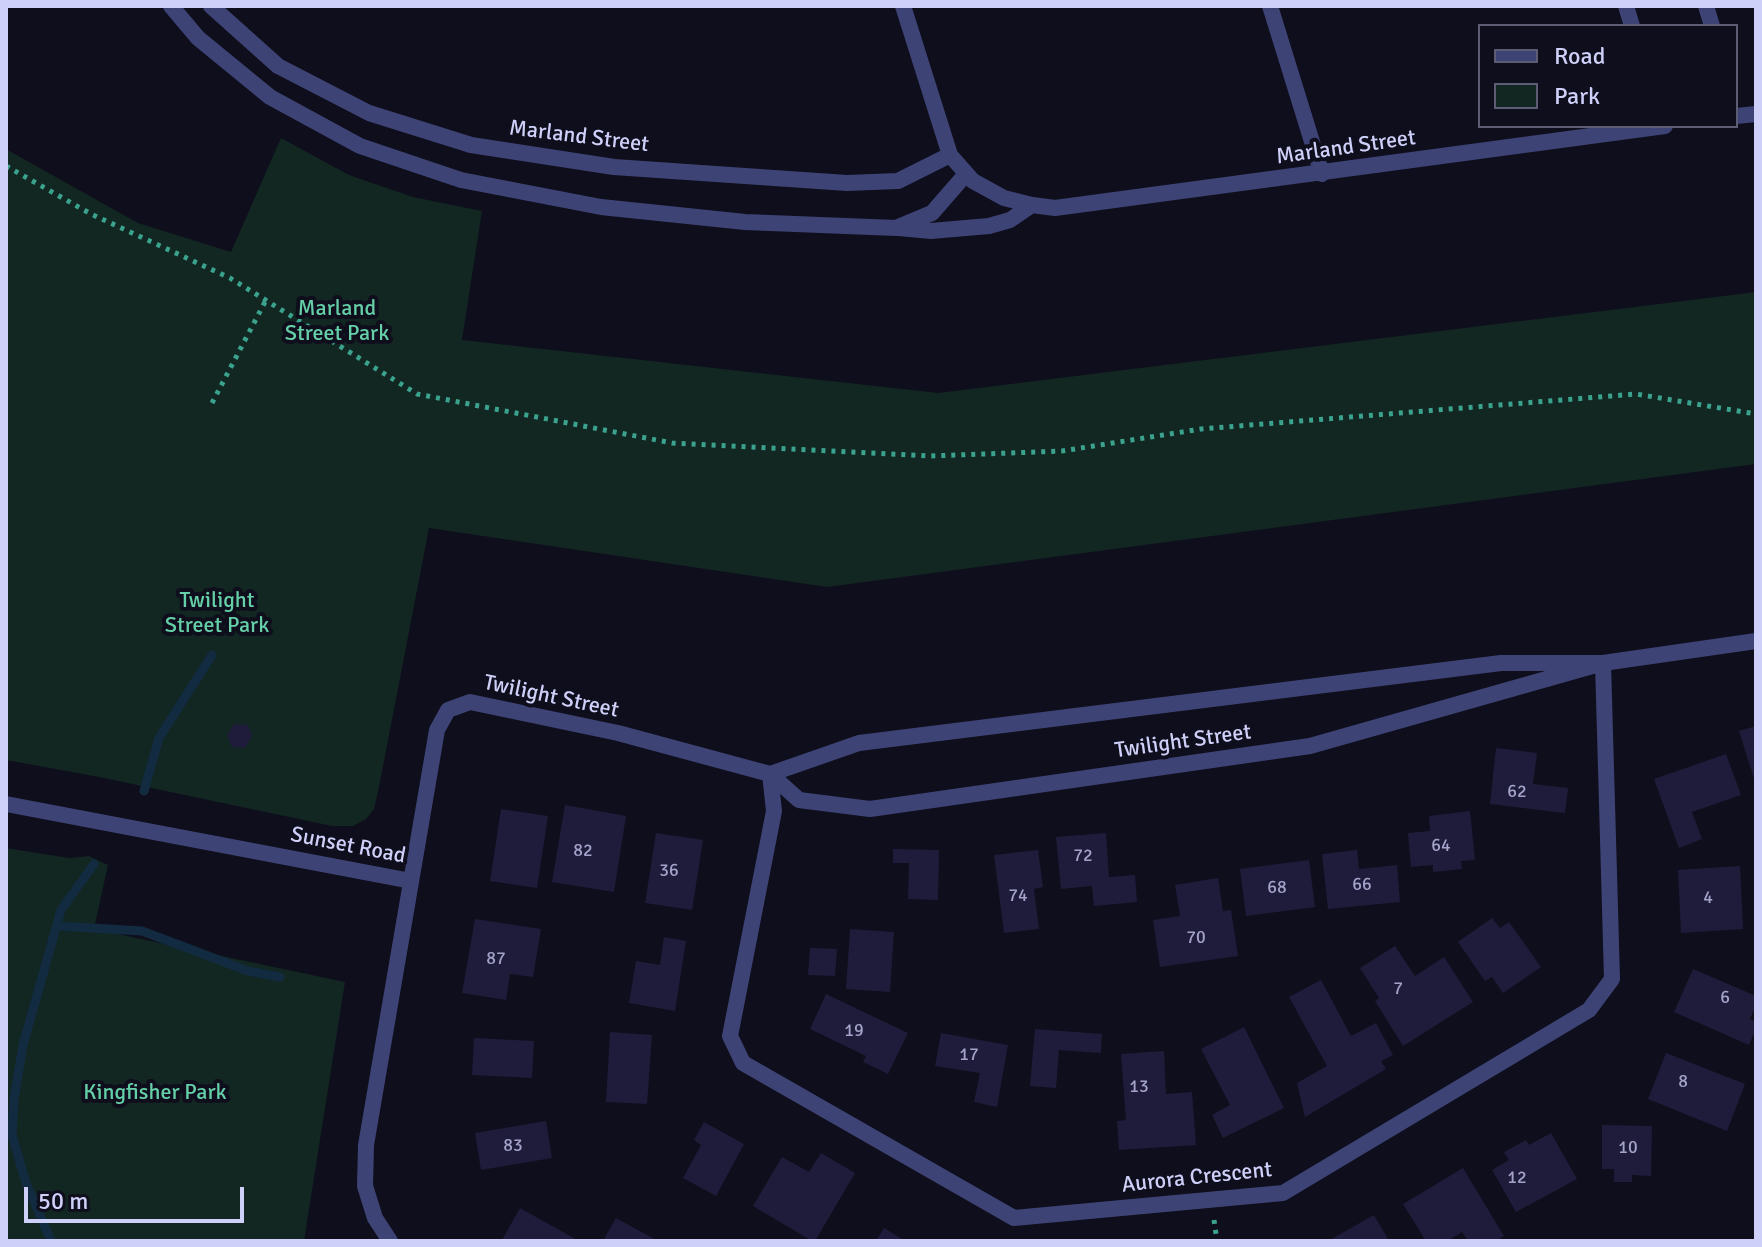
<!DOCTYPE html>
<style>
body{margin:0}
#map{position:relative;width:1762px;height:1247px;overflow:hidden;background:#0f0e1c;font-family:Signika,sans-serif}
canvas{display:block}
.frame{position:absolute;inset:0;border:8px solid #cfd0f9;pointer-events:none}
.legend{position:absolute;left:1478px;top:24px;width:260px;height:104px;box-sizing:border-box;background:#0f0e1c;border:2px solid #5c5c74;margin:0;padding:10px 14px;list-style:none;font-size:24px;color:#cfd0f9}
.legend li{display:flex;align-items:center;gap:16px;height:40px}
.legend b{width:40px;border:2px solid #5c5c74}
.scale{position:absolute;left:24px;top:1187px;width:220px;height:36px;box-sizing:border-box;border:4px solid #cfd0f9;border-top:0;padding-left:10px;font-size:24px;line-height:28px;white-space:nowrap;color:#cfd0f9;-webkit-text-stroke:6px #0f0e1c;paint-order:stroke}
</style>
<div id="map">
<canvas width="1762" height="1247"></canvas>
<div class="frame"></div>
<ul class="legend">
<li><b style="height:10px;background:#3e4376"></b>Road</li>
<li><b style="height:22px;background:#122622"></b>Park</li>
</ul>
<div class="scale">50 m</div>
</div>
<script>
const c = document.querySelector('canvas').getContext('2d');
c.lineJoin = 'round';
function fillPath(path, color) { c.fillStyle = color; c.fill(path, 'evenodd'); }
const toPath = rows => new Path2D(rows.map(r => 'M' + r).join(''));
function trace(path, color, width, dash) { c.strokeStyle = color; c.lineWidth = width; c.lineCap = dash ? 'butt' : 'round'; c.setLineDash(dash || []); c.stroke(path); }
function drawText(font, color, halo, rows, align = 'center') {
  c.font = font + ' Signika,sans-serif'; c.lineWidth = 8; c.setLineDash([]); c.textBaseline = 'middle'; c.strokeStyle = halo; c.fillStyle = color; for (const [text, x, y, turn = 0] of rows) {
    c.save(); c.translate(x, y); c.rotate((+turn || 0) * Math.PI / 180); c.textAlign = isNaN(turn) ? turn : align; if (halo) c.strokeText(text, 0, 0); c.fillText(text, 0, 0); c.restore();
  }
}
const green = toPath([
 [281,138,349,175,413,197,482,211,462,340,938,393,1756,292,1756,464,827,587,429,528,379,787,374,809,366,819,353,826,332,826,99,777,6,760,6,149,138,223,231,252],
 [6,848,69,858,89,856,108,865,94,929,345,982,304,1241,6,1241]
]);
const stream = toPath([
 [144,791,159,738,212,655],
 [57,926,142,931,248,971,280,977],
 [51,1241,26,1183,12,1135,14,1099,23,1045,61,910,94,864]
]);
const building = toPath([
 [234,724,248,725,252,736,245,748,232,747,227,735],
 [1756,726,1756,782,1755,782,1739,731],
 [1496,748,1537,753,1533,784,1568,788,1565,813,1490,804],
 [1726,754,1741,795,1692,812,1702,839,1679,848,1654,779],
 [565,805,626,816,614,892,552,882],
 [501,809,548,816,537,888,490,881],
 [1470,811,1475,860,1461,861,1462,869,1433,872,1433,865,1411,867,1408,833,1430,831,1429,816],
 [656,833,703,840,692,910,645,903],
 [1106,833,1109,877,1135,875,1137,902,1094,906,1092,886,1061,889,1056,837],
 [893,849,939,850,938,900,908,899,909,863,893,863],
 [1038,850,1043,887,1034,889,1039,929,1004,933,994,855],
 [1357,850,1359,869,1397,865,1400,902,1328,909,1322,854],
 [1309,860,1315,907,1246,916,1240,869],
 [1740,866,1743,929,1681,933,1678,870],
 [1218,878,1223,911,1231,910,1238,956,1160,967,1153,920,1180,916,1175,885],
 [1492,918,1500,928,1509,922,1541,967,1503,993,1492,977,1485,981,1458,942],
 [475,919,541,929,533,977,510,974,506,1000,462,993],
 [850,929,894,932,890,992,846,989],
 [664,937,686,941,675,1011,629,1003,636,961,660,965],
 [1395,946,1415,976,1444,957,1473,1002,1403,1046,1375,1001,1379,998,1360,968],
 [810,948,837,949,835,976,808,975],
 [1693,969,1756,996,1756,1005,1750,1019,1756,1022,1756,1028,1749,1045,1674,1012],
 [1321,980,1351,1036,1376,1023,1393,1055,1381,1061,1386,1069,1305,1117,1297,1083,1327,1066,1289,997],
 [826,994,908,1033,888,1074,863,1062,866,1056,810,1029],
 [1244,1027,1284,1108,1223,1138,1212,1115,1230,1105,1201,1049],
 [1035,1029,1102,1034,1101,1053,1059,1050,1056,1088,1030,1086],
 [610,1032,652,1035,647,1104,606,1102],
 [941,1033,1008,1045,997,1107,974,1102,980,1073,935,1066],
 [474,1038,534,1041,532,1078,472,1075],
 [1164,1051,1166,1094,1192,1092,1196,1145,1119,1150,1117,1121,1126,1120,1121,1054],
 [1666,1053,1745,1084,1727,1131,1648,1099],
 [546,1121,552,1158,481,1170,475,1133],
 [704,1122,744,1144,716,1196,683,1178,701,1145,694,1140],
 [1602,1125,1652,1126,1651,1176,1632,1175,1632,1182,1614,1182,1614,1169,1602,1169],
 [1551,1133,1577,1179,1516,1212,1492,1170,1509,1160,1504,1152,1526,1140,1529,1145],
 [821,1153,855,1173,815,1241,812,1241,753,1206,782,1157,809,1172],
 [1463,1168,1504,1236,1496,1241,1468,1241,1462,1232,1447,1241,1426,1241,1403,1204],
 [520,1208,579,1241,502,1240],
 [1374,1215,1389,1241,1328,1241],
 [616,1218,658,1241,603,1241],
 [884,1228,905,1241,876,1241]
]);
const path = toPath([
 [6,166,91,214,230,278,417,394,672,443,931,456,1062,451,1201,429,1636,394,1756,414],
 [212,403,266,300],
 [1214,1220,1217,1241]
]);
const minor = toPath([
 [171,6,198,38,270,97,360,146,461,180,601,207,745,222,896,228,932,213,966,174],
 [211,6,278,66,369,113,471,145,614,167,847,183,898,181,950,155],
 [903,6,950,155,973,181,1004,198,1032,205,1055,208,1665,126],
 [1270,6,1322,174],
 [1626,6,1632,26],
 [1706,6,1712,26],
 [1736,116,1756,114],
 [899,228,931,231,989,226,1010,220,1032,205],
 [1603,663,1612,979,1589,1010,1283,1193,1014,1218,743,1063,730,1036,774,811,770,774,799,800,870,809,1310,746,1603,663],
 [6,804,411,881],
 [390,1241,375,1218,365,1186,366,1145,437,730,448,710,470,702,618,733,770,774,859,743,1501,663,1603,663,1756,641]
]);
const numberNames = [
 ["62",1517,792],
 ["64",1441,846],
 ["82",583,851],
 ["72",1083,856],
 ["36",669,871],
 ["66",1362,885],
 ["68",1277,888],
 ["74",1018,896],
 ["4",1708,898],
 ["70",1196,938],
 ["87",496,959],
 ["7",1398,989],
 ["6",1725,998],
 ["19",854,1031],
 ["17",969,1055],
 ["8",1683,1082],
 ["13",1139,1087],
 ["83",513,1146],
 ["10",1628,1148],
 ["12",1517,1178]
];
const streetNames = [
 ["Marland Street",579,137,7],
 ["Marland Street",1346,148,-8],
 ["Twilight Street",551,697,12],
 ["Twilight Street",1183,742,-8],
 ["Sunset Road",348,846,11],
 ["Aurora Crescent",1197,1178,-6]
];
const parkNames = [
 ["Marland",337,309],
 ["Street Park",337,334],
 ["Twilight",217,601],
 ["Street Park",217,626],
 ["Kingfisher Park",155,1093]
];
fillPath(green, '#122622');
trace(stream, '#132b40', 9);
fillPath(building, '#1f1c3b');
trace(path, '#3ba28e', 5, [4, 6]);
trace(minor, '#3e4376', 16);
drawText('18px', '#a3a3ca', null, numberNames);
drawText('22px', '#cfd0f9', '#0f0e1c', streetNames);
drawText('22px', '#65d0a8', '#0f0e1c', parkNames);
</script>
